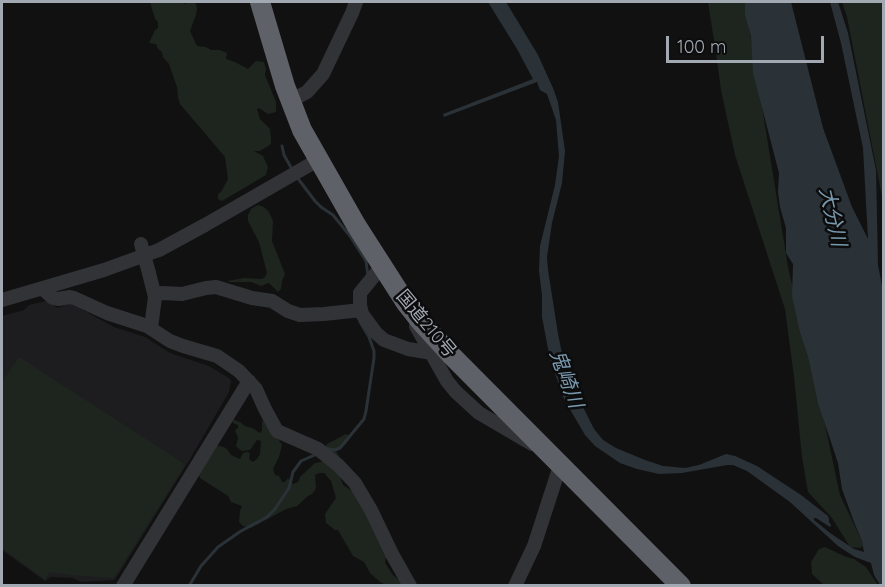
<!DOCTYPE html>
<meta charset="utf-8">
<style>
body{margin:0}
#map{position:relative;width:885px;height:587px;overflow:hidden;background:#111112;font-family:Quicksand,sans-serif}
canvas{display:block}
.frame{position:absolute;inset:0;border:3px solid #a2a9b3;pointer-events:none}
.scale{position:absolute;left:666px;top:36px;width:158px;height:27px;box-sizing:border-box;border:3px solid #a2a9b3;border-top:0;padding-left:8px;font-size:18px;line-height:21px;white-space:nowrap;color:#a2a9b3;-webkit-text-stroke:4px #0c0c0d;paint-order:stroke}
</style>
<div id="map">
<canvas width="885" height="587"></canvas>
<div class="frame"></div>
<div class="scale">100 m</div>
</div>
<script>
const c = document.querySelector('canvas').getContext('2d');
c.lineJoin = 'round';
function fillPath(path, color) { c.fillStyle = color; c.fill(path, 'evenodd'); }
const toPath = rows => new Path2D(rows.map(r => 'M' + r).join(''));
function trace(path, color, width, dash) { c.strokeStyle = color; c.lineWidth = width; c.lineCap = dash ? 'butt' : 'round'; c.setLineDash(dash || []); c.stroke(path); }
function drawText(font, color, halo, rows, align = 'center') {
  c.font = font + ' Quicksand,"Noto Sans JP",sans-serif'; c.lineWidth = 5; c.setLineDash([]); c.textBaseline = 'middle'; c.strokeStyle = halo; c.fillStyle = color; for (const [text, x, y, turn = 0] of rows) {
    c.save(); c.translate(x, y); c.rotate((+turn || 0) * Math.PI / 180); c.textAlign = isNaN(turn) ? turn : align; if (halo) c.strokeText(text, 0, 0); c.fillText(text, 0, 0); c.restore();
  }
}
const built = toPath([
 [46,301,58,308,70,303,114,327,145,337,170,353,209,366,229,378,231,381,229,392,190,459,116,578,114,580,81,582,73,578,51,577,45,581,2,550,2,316,24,310,29,305]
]);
const green = toPath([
 [150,2,182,2,185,4,188,2,195,2,197,8,196,15,190,31,197,46,206,47,211,50,220,50,227,53,226,59,235,62,248,69,256,61,264,62,266,69,265,75,276,102,276,112,268,114,259,108,257,109,260,119,270,129,271,138,271,144,260,151,254,151,263,156,268,167,266,175,222,201,218,199,218,194,221,192,228,179,225,157,180,104,178,97,177,87,169,64,163,57,162,52,158,49,156,44,149,43,155,30,158,28,158,22,155,19],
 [708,2,745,2,788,267,802,328,808,345,840,495,862,541,863,546,860,548,850,547,832,518,808,492,802,457,794,377,785,309,735,155,721,90,717,60],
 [842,2,883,2,883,202,847,17],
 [258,205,264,207,269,212,273,221,272,241,285,274,282,281,281,289,278,292,269,283,261,286,251,282,230,282,227,281,244,278,262,279,265,277,267,273,259,242,248,221,248,215,251,209],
 [19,357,183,463,184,467,115,576,112,578,70,575,49,572,45,580,2,548,2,382],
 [232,419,240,422,245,426,252,428,260,433,262,430,262,421,265,420,274,436,279,440,282,445,279,457,273,469,275,475,279,476,282,482,285,482,288,478,293,484,298,482,300,477,315,463,325,461,339,474,343,485,355,493,387,551,385,563,393,575,405,585,386,585,380,582,370,573,364,562,353,556,338,530,335,530,326,523,325,514,336,498,331,481,324,473,319,473,315,475,316,487,315,490,312,494,308,496,297,506,286,509,251,528,243,526,239,522,240,511,242,506,231,502,228,496,200,478,199,475,200,471,213,447,220,446,226,448,231,455,240,459,243,453,247,452,250,453,249,459,253,462,257,459,260,454,261,441,257,440,250,450,242,451,238,448,236,446,238,438,235,430,238,428,238,425,233,423],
 [346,434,348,435,349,440,346,444,340,447,336,451,339,456,337,458,326,450,326,445,327,444],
 [825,547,844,556,854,559,866,567,878,585,824,585,812,574,811,562,819,549]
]);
const water = toPath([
 [488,2,506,2,538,55,553,88,558,102,565,151,562,183,552,223,547,257,548,270,558,334,565,368,570,381,594,429,603,440,616,448,645,460,663,466,685,468,699,465,726,454,735,456,757,466,801,495,828,516,829,519,829,522,831,525,830,527,816,518,814,518,814,520,830,533,854,549,864,552,862,541,854,522,842,489,838,463,818,403,808,356,800,332,792,296,793,264,786,253,786,228,780,207,778,192,779,173,753,73,751,36,745,15,745,2,791,2,823,128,852,207,868,239,863,148,841,43,830,2,838,2,848,33,876,170,878,265,884,296,883,585,880,585,874,575,871,563,855,557,838,546,790,502,747,471,733,465,727,465,682,473,659,474,637,469,620,463,595,446,585,435,564,399,550,359,542,317,542,295,539,271,540,246,555,185,559,156,556,120,547,94,540,90,537,82,444,117,443,114,533,79,517,49]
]);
const stream = toPath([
 [282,146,284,155,293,171],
 [296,176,315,201,321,207,333,215,350,236,366,261,368,276],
 [324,448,335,450,340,448,364,419,366,411,374,358,374,351,369,337,360,322],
 [189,586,201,566,218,547,241,531,267,517,275,509,289,488,293,472,301,461,317,454]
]);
const minor = toPath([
 [290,101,307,92,323,74,352,13,356,2],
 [382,266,360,293,360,305,362,314,376,333,384,340,408,349,432,353],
 [149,273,155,297,151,328],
 [42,288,53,298,58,299,70,297,74,298,107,313,147,326,170,341,183,346,217,356,239,371,256,389,265,409,277,431,318,449,338,465,355,483,371,510,392,554,410,586],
 [155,295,162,293,182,294,206,288,216,287,252,298,272,301,288,311,300,315,324,314,361,310],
 [2,300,104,270,159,250,205,225,318,160],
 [416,326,447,381,456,392,479,413,532,444],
 [123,586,249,381],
 [515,586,534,546,558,472,563,466]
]);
const highway = toPath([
 [260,2,285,86,302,130,356,225,406,303,421,322,452,356,681,586]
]);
const minorBridge = toPath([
 [141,244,149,273]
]);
const streetNames = [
 ["国道210号",426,324,50]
];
const waterNames = [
 ["大分川",832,217,77],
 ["鬼崎川",566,379,70]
];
fillPath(built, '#1d1d1f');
fillPath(green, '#1d251e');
fillPath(water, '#2a3238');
trace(stream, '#2a3238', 3);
trace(minor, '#323337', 14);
trace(highway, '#5e6168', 20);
trace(minorBridge, '#323337', 14);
drawText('18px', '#a2a9b3', '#0c0c0d', streetNames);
drawText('italic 20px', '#7999ae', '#0c0c0d', waterNames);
</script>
